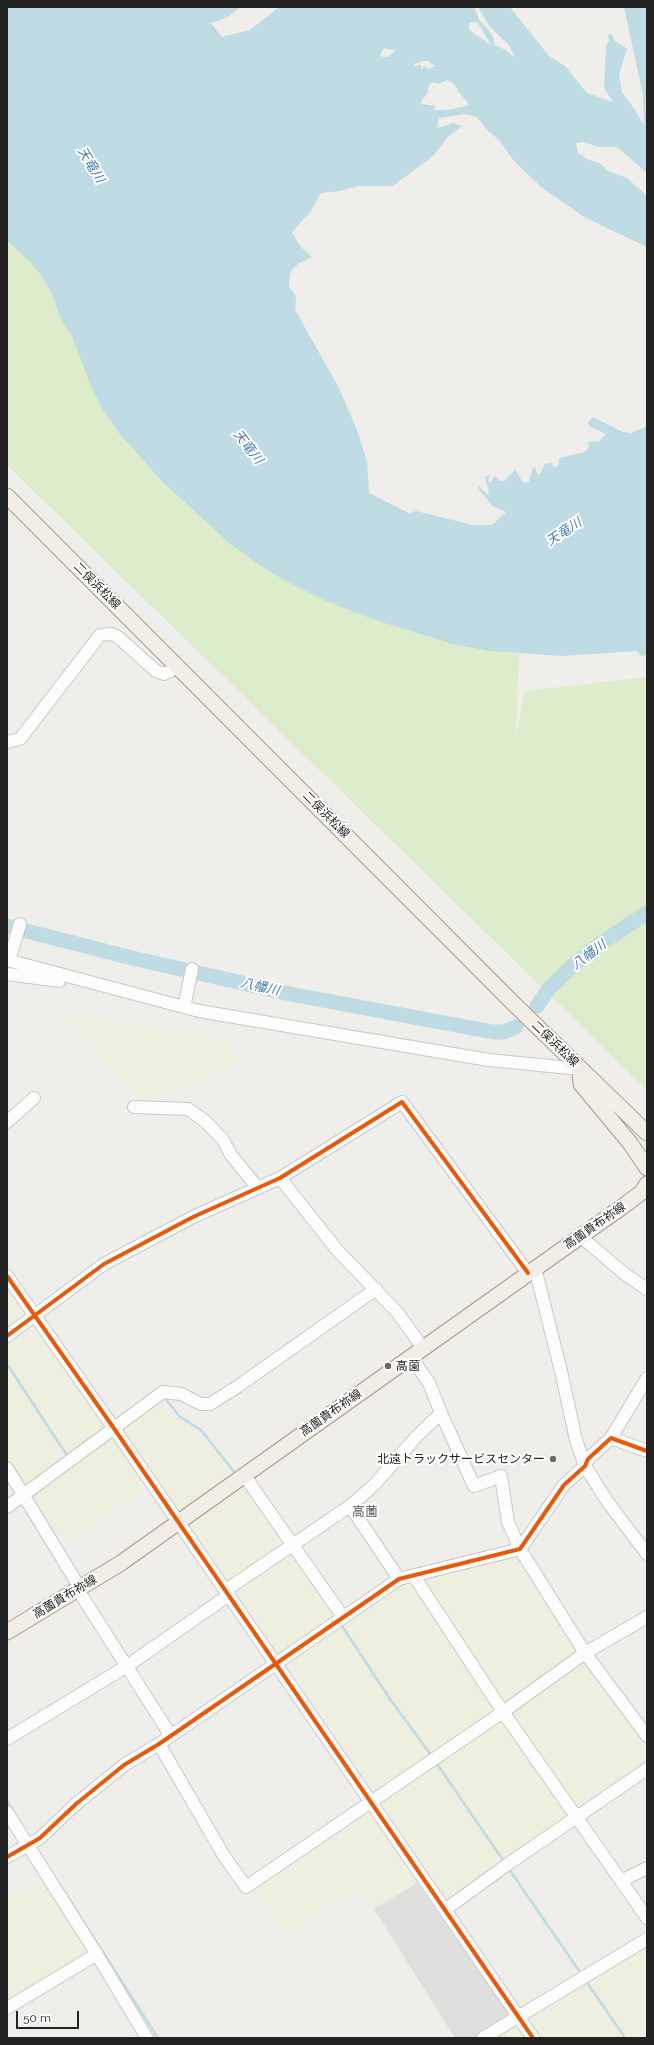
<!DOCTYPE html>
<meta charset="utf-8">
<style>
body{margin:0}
#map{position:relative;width:654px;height:2045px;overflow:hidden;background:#f0eeeb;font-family:Raleway,sans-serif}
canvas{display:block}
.frame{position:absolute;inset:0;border:8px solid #222;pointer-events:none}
.scale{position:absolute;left:16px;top:2011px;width:63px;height:18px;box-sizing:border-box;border:2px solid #222;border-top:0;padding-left:5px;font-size:12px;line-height:14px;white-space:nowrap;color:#222;-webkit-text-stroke:3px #fff;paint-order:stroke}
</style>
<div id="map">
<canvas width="654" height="2045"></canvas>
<div class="frame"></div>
<div class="scale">50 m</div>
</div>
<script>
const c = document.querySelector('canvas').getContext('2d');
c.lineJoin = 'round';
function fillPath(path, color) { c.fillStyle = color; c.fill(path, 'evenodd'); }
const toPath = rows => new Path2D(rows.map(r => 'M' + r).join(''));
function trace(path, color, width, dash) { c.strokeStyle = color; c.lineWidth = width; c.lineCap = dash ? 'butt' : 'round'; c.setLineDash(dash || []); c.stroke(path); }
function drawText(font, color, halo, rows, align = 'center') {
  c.font = font + ' Raleway,"Noto Sans JP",sans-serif'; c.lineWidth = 4; c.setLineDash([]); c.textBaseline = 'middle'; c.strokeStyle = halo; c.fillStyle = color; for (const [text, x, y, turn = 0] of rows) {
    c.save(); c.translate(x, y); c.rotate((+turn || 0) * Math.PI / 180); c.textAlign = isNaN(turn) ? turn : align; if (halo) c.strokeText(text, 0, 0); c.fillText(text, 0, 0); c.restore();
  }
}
const farmland = toPath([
 [64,1015,229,1040,233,1061,212,1077,140,1099],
 [7,1267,36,1314,7,1337],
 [33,1323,147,1485,65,1545,7,1464,7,1343],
 [160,1400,179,1420,247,1480,335,1620,281,1655,121,1428],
 [519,1554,647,1735,647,1762,578,1816,451,1905,287,1661,401,1582],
 [367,1809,417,1883,374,1909,358,1887,286,1933,253,1888],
 [50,1880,91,1952,7,2003,7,1899],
 [647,1945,647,2038,495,2038]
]);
const grass = toPath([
 [7,225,40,273,161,480,425,635,519,654,516,736,525,691,647,677,647,1090,7,465]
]);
const parking = toPath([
 [417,1883,512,2017,475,2038,455,2038,374,1909]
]);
const water = toPath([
 [7,7,240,7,228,17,211,23,222,37,250,30,279,7,474,7,480,21,489,30,494,39,494,45,506,50,514,57,515,57,509,45,490,27,478,7,510,7,549,56,565,66,587,93,613,102,604,88,606,46,609,40,608,34,612,35,615,41,627,49,619,75,622,92,635,110,644,125,643,95,624,7,647,7,647,173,617,147,598,147,584,142,576,143,578,153,587,159,601,164,608,171,627,178,647,196,647,247,584,217,541,187,513,160,499,140,487,130,477,117,464,114,439,118,437,128,453,123,462,126,449,136,433,156,393,186,357,186,341,191,321,193,311,211,292,232,300,246,312,257,299,263,291,271,289,287,296,296,295,310,338,386,357,430,367,461,369,493,409,513,416,511,473,525,492,525,506,512,492,506,479,489,478,485,487,494,489,492,485,477,490,474,488,481,490,483,495,476,500,481,504,481,515,470,522,481,526,483,529,481,533,468,535,467,537,474,540,474,545,464,551,463,554,467,557,467,559,464,559,458,585,452,589,447,588,442,600,441,606,434,589,426,588,422,593,417,623,432,631,433,647,426,647,655,641,656,637,651,562,656,490,651,453,644,375,620,326,601,284,580,258,564,228,542,161,480,119,433,102,408,89,381,72,336,60,317,52,294,40,273,28,260,7,240],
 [474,22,478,23,492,46,469,30,469,23],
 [384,48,387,49,396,50,388,57,383,57,380,55],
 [423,61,428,61,435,66,426,70,427,66,421,69,421,65,415,66,414,64],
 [447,80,454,84,458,90,457,93,459,92,469,105,450,110,434,110,436,106,421,104,422,100,428,93,429,84,433,82,439,84]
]);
const stream = toPath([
 [7,1364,68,1457],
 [164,1397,180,1417,201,1430,235,1473],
 [340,1623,390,1699,431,1755],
 [435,1761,505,1863],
 [7,1801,13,1811],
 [509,1869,582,1975],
 [56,1879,158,2038],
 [586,1981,625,2038]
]);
const river = toPath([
 [7,926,128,957,290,994,493,1032,503,1032,516,1027],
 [537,1006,548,990,573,965,598,945,647,913]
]);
const minor = toPath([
 [7,742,20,739,100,635,112,634,118,637,156,671,164,674,178,667],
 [7,960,199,1011,489,1060,580,1069],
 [9,961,20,924],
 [7,974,59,981],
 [184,1007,192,969],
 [134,1107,188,1109,205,1121,223,1140,231,1155,258,1188],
 [7,1122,34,1098],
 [280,1178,338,1251,397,1312,423,1348],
 [580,1236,626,1275,647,1289],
 [535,1268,561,1371,576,1440,585,1466,607,1501,647,1554],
 [7,1276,113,1427,533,2038],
 [7,1336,104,1264,193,1217,280,1178,402,1102,528,1273],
 [441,1413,474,1486,501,1476,508,1522,520,1549,585,1653,647,1736],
 [611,1438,647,1378],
 [7,1468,80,1588],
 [244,1475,343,1617],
 [350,1506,399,1579],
 [7,1507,163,1392,181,1394,201,1404,210,1404,237,1387,376,1289],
 [414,1576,503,1712,647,1918],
 [78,1590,171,1736],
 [226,1590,350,1506,374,1485,416,1437,441,1413,429,1383,411,1357],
 [7,1739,127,1666,229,1595],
 [159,1744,224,1856,246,1887,503,1712,585,1653,647,1617],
 [7,1812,94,1950,147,2038],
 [7,1857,40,1838,76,1804,124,1765,159,1744,399,1579,520,1549,564,1485,585,1466,588,1459,611,1438,647,1451],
 [621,1881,647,1868],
 [446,1909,508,1864,647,1769],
 [7,2008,97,1954],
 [483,2038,647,1939]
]);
const major = toPath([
 [7,496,515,1005,647,1133],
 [580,1069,581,1084,630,1143,647,1168],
 [7,1632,121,1563,622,1207,642,1192,647,1184]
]);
const cycleway = toPath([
 [7,1276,113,1427,533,2038],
 [7,1336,104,1264,193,1217,280,1178,402,1102,528,1273],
 [7,1857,40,1838,76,1804,124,1765,159,1744,399,1579,520,1549,564,1485,585,1466,588,1459,611,1438,647,1451]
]);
const markers = [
 [388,1366,4,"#6a6968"],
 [553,1459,4,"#6a6968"]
];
const streetNames = [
 ["二俣浜松線",97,586,45],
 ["二俣浜松線",326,815,45],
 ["二俣浜松線",555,1044,44],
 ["高薗貴布祢線",595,1226,-35],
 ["高薗貴布祢線",331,1413,-35],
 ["高薗貴布祢線",65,1597,-31]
];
const poiNames = [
 ["高薗",396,1366],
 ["北遠トラックサービスセンター",545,1459,"right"]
];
const waterNames = [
 ["天竜川",91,165,59],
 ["天竜川",248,447,52],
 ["天竜川",564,532,-33],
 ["八幡川",589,955,-37],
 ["八幡川",260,987,13]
];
const neighbourhoodNames = [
 ["高薗",365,1512]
];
fillPath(farmland, '#efefdf');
fillPath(grass, '#ddeccb');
fillPath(parking, '#e0dfde');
fillPath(water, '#bfdbe3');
trace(stream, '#bfdbe3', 2.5);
trace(river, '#bfdbe3', 15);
trace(minor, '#c9c8c7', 14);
trace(major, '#a79c86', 17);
trace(minor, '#fdfcfc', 12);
trace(major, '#f3ede7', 15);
trace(cycleway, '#e8590c', 4);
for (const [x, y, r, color] of markers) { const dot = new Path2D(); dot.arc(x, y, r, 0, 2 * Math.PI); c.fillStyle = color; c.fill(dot); trace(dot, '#fff', 1.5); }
drawText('12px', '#222', '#fff', streetNames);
drawText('12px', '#222', '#fff', poiNames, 'left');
drawText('italic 13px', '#4a7aab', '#fff', waterNames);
drawText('13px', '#555', '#fff', neighbourhoodNames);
</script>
